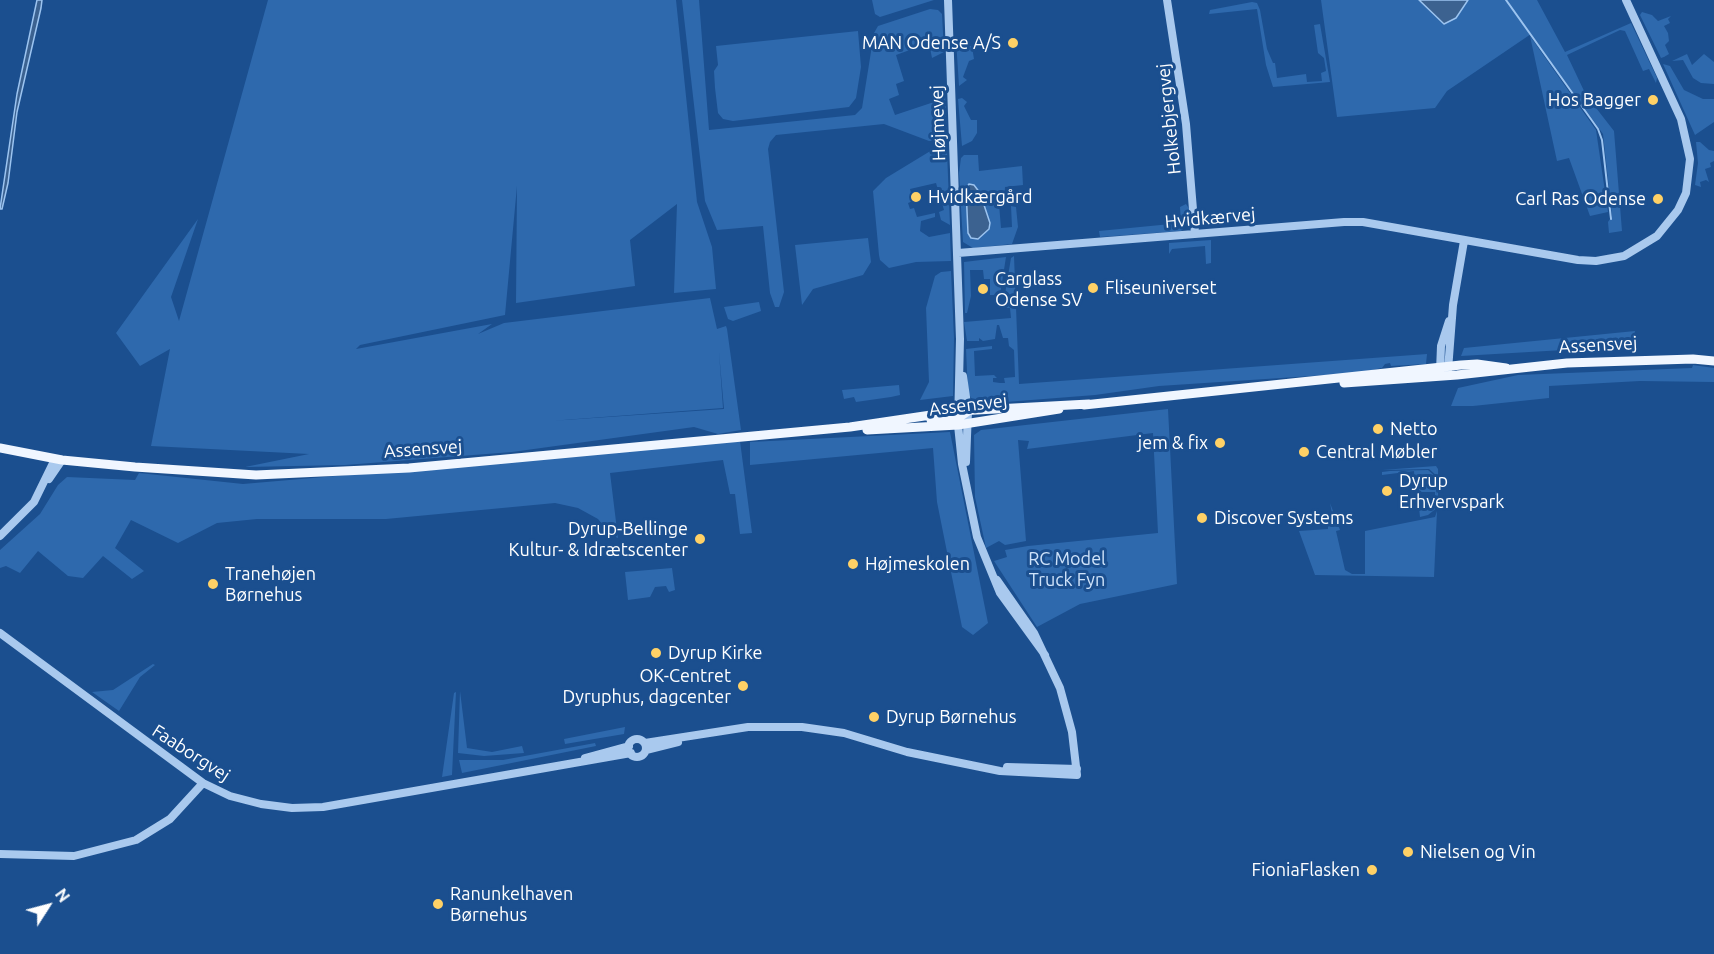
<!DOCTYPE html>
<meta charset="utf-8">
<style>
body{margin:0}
#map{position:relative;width:1714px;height:954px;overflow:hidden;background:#1b4f8f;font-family:Ubuntu,sans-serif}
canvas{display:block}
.north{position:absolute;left:18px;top:876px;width:60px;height:60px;-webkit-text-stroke:4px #1b4f8f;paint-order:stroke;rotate:54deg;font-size:16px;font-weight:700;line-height:24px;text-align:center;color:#fff}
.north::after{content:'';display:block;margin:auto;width:21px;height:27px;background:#fff;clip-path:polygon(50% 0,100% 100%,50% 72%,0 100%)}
</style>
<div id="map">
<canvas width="1714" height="954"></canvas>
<div class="north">N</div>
</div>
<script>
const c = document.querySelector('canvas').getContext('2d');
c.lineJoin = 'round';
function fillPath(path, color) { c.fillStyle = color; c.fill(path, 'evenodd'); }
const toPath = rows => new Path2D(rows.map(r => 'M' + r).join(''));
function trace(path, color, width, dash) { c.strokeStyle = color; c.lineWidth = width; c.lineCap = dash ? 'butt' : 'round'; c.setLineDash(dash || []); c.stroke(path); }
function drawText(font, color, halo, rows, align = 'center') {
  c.font = font + ' Ubuntu,sans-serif'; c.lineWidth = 6; c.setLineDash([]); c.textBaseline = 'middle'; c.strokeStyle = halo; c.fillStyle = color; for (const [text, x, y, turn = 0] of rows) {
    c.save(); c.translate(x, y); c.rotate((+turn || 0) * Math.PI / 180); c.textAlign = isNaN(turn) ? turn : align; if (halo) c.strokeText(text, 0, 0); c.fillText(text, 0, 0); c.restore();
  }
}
const green = toPath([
 [268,0,676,0,697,202,712,247,716,289,674,293,677,204,630,240,635,286,516,303,517,186,505,315,360,345,356,349,492,324,478,334,504,323,710,298,717,329,726,326,727,329,741,430,718,434,694,427,512,452,345,465,245,467,309,454,151,446,170,349,140,366,116,333,198,219,171,297,179,321],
 [719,352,724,409,550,421,723,408],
 [682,0,699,0,709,130,855,115,862,108,874,33,878,26,930,9,938,10,942,14,944,52,932,58,929,43,896,55,904,81,896,84,899,95,889,99,895,115,937,101,936,90,945,92,947,140,929,141,884,124,776,135,770,142,768,149,784,292,779,307,775,307,770,293,763,226,717,230,705,201],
 [872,0,934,0,880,17,875,14],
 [1321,0,1419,0,1444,24,1454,19,1468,0,1537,0,1565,52,1631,23,1657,78,1656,83,1649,69,1643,71,1625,31,1620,30,1567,55,1586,95,1614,131,1622,231,1609,233,1608,222,1612,216,1603,134,1531,34,1447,91,1435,108,1337,117],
 [1252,2,1257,3,1260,10,1267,49,1273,63,1275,63,1277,78,1306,74,1307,82,1322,81,1321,73,1326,71,1324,58,1318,53,1314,25,1320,24,1330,82,1273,87,1266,65,1257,9,1209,14,1210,10],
 [1642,12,1652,15,1658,21,1671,16,1668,19,1670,23,1664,26,1668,33,1669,41,1665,45,1669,54,1664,57,1661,58,1640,15],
 [858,31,861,67,856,98,849,107,733,121,723,119,718,113,715,88,714,71,718,65,716,46],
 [1530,36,1596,130,1608,212,1590,216,1569,158,1557,161],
 [960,38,972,47,974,59,969,61,963,77,967,80,959,86,956,40],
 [1687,54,1692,65,1704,54,1714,62,1714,84,1701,83,1693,78,1683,60,1672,61],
 [1663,64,1670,66,1684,90,1703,99,1714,99,1714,122,1695,135],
 [962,98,967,102,964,106,971,120,977,120,977,133,972,141,962,146,958,99],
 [1696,142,1700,142,1709,150,1714,151,1714,161,1710,163,1711,167,1705,169,1709,182,1706,180,1700,182,1701,187,1695,185,1698,163],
 [932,150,947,152,950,225,941,220,939,212,944,210,936,183,910,189,913,201,908,203,910,209,914,208,917,217,935,213,935,217,921,221,920,231,929,237,950,233,951,261,916,262,889,268,880,260,879,255,873,191,886,178],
 [964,155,978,155,979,171,1022,166,1023,185,1005,187,1004,203,999,204,1001,228,1012,227,1011,206,1016,207,1018,227,1012,244,973,248,963,242,959,173,961,158],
 [970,184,975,185,980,193,990,223,989,229,978,239,971,238,968,233,966,189],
 [1186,204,1190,210,1190,222,1181,231,1100,237,1099,231,1181,223,1180,207],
 [868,238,871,262,863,275,813,289,802,305,795,245],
 [1211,240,1211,263,1206,264,1205,246,1172,249,1169,254,1169,243],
 [1014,256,1019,384,1427,354,1426,364,1391,366,1390,363,1385,364,1382,368,1357,373,1159,386,1095,395,993,403,993,406,977,407,968,393,966,349,992,346,992,349,974,351,975,376,994,375,997,378,993,378,993,382,1000,383,1005,383,1004,378,1015,377,1014,350,1009,346,1008,338,1003,338,999,325,997,325,995,339,983,341,979,338,979,341,967,341,964,322,1011,318,1010,308,1006,308,1005,294,1011,258],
 [1006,257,1000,295,990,295,990,279,984,279,983,270,970,270,971,296,967,313,965,313,964,262],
 [951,271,954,338,953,396,920,400,929,382,926,308,935,276,941,272],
 [759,302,761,311,733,321,728,319,724,307],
 [1635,331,1632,346,1461,356,1464,348],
 [1693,365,1714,368,1714,382,1640,381,1549,386,1549,398,1473,406,1451,406,1458,388,1518,375,1692,368],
 [899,385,900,395,891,397,856,402,854,397,844,399,842,390],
 [1168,409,1177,584,1080,604,1037,627,994,561,1007,557,1005,550,1028,546,1158,533,1153,433,1027,449,1029,441,1018,440,1026,541,1005,545,999,541,986,548,975,497,974,435,981,430],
 [950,432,988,623,973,635,962,627,937,502,933,448,750,465,750,442],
 [740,441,752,533,740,534,735,494,730,494,723,460,610,473,618,538,611,535,598,519,578,508,555,503,386,519,257,519,217,523,178,543,131,520,115,548,144,571,132,579,103,556,83,578,68,576,38,551,20,573,6,566,0,568,0,550,40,514,58,485,67,477,135,480,139,473,243,484],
 [1436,466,1438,469,1438,507,1428,515,1420,517,1419,508,1435,507,1435,492,1421,492,1415,487,1414,471,1382,475,1382,472,1390,471,1428,470,1435,476,1437,495,1437,476,1429,469,1382,470],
 [1330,503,1340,530,1336,531,1345,570,1352,574,1365,574,1365,531,1435,517,1437,511,1434,577,1315,575,1299,531,1328,529,1328,518,1313,518,1313,514,1332,513],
 [672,568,675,590,669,592,666,586,655,587,650,597,628,600,625,572],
 [153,664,155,665,140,677,119,711,92,692,113,690],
 [460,691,467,748,492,752,522,746,524,753,484,756,458,753],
 [456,692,452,775,442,777,454,693],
 [625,727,624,734,565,744,564,739],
 [595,743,596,746,462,773,459,760,503,760]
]);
const water = toPath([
 [37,0,42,0,41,8,17,112,8,183,2,209,0,209,17,94,37,0],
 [1419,0,1468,0,1456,18,1444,24,1419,0],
 [969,184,974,185,980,193,990,223,989,229,978,239,971,238,968,233,966,189,969,184]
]);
const stream = toPath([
 [1506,0,1598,129,1602,140,1611,219]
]);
const minor = toPath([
 [948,0,960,339,958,425,962,464,977,537,1000,593,1045,655],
 [1167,0,1186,124,1195,234],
 [958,253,1344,222,1363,222,1578,260,1596,261,1624,256,1657,236,1678,210,1686,193,1690,159,1681,119,1626,0],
 [1448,370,1453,305,1464,241],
 [1440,371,1441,346,1449,321],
 [963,376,968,411,966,462],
 [49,479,62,460],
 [0,536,34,502,55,459],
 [0,633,203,783,230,796,261,804,292,808,323,807,631,753],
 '628 748a9 9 0 1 1 18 0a9 9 0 1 1-18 0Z',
 [645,743,748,727,802,727,844,733,907,752,1000,771,1077,775,1072,732,1060,688,1034,633,997,580],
 [646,750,678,742],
 [585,758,629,746],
 [1007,767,1077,769],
 [0,854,74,856,136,840,170,819,203,783]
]);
const major = toPath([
 [1344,383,1457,375,1567,363,1693,359,1714,361],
 [1084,405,1461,365,1477,364,1506,368],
 [931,420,958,418,968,411],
 [867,430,958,425,1059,409],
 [0,448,62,460,135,467,256,475,409,468,850,427,958,411,1089,404]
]);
const markers = [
 [1013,43,6,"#ffd166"],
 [1653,100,6,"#ffd166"],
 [916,197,6,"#ffd166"],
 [1658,199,6,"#ffd166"],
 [1093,288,6,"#ffd166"],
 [983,289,6,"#ffd166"],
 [1378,429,6,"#ffd166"],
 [1220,443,6,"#ffd166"],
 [1304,452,6,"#ffd166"],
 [1387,491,6,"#ffd166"],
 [1202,518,6,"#ffd166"],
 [700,539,6,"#ffd166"],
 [853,564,6,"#ffd166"],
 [213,584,6,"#ffd166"],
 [656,653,6,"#ffd166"],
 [743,686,6,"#ffd166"],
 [874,717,6,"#ffd166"],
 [1408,852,6,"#ffd166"],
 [1372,870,6,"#ffd166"],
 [438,904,6,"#ffd166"]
];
const poiNames = [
 ["MAN Odense A/S",1001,43,"right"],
 ["Hos Bagger",1641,100,"right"],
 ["Hvidkærgård",928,197],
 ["Carl Ras Odense",1646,199,"right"],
 ["Carglass",995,279],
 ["Odense SV",995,300],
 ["Fliseuniverset",1105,288],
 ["Netto",1390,429],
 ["jem & fix",1208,443,"right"],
 ["Central Møbler",1316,452],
 ["Dyrup",1399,481],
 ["Erhvervspark",1399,502],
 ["Discover Systems",1214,518],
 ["Dyrup-Bellinge",688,529,"right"],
 ["Kultur- & Idrætscenter",688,550,"right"],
 ["Højmeskolen",865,564],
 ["Tranehøjen",225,574],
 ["Børnehus",225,595],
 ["Dyrup Kirke",668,653],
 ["OK-Centret",731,676,"right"],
 ["Dyruphus, dagcenter",731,697,"right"],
 ["Dyrup Børnehus",886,717],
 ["Nielsen og Vin",1420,852],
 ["FioniaFlasken",1360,870,"right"],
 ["Ranunkelhaven",450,894],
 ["Børnehus",450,915]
];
const streetNames = [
 ["Holkebjergvej",1169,119,-96],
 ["Højmevej",938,123,-92],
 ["Hvidkærvej",1210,218,-5],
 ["Assensvej",1598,345,-3],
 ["Assensvej",968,405,-7],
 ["Assensvej",423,449,-4],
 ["Faaborgvej",191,753,33]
];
const parkNames = [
 ["RC Model",1067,559],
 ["Truck Fyn",1067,580]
];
fillPath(green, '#2e69ad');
fillPath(water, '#3c6290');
trace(water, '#9cc4f0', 1.5);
trace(stream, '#9cc4f0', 2);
trace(minor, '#a9c9ee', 8);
trace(major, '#f0f6ff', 9);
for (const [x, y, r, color] of markers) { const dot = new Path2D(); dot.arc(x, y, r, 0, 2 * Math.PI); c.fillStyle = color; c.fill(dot); trace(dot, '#1b4f8f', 2); }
drawText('18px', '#fff', '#1b4f8f', poiNames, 'left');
drawText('18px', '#fff', '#1b4f8f', streetNames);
drawText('18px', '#cfe3fa', '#1b4f8f', parkNames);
</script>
